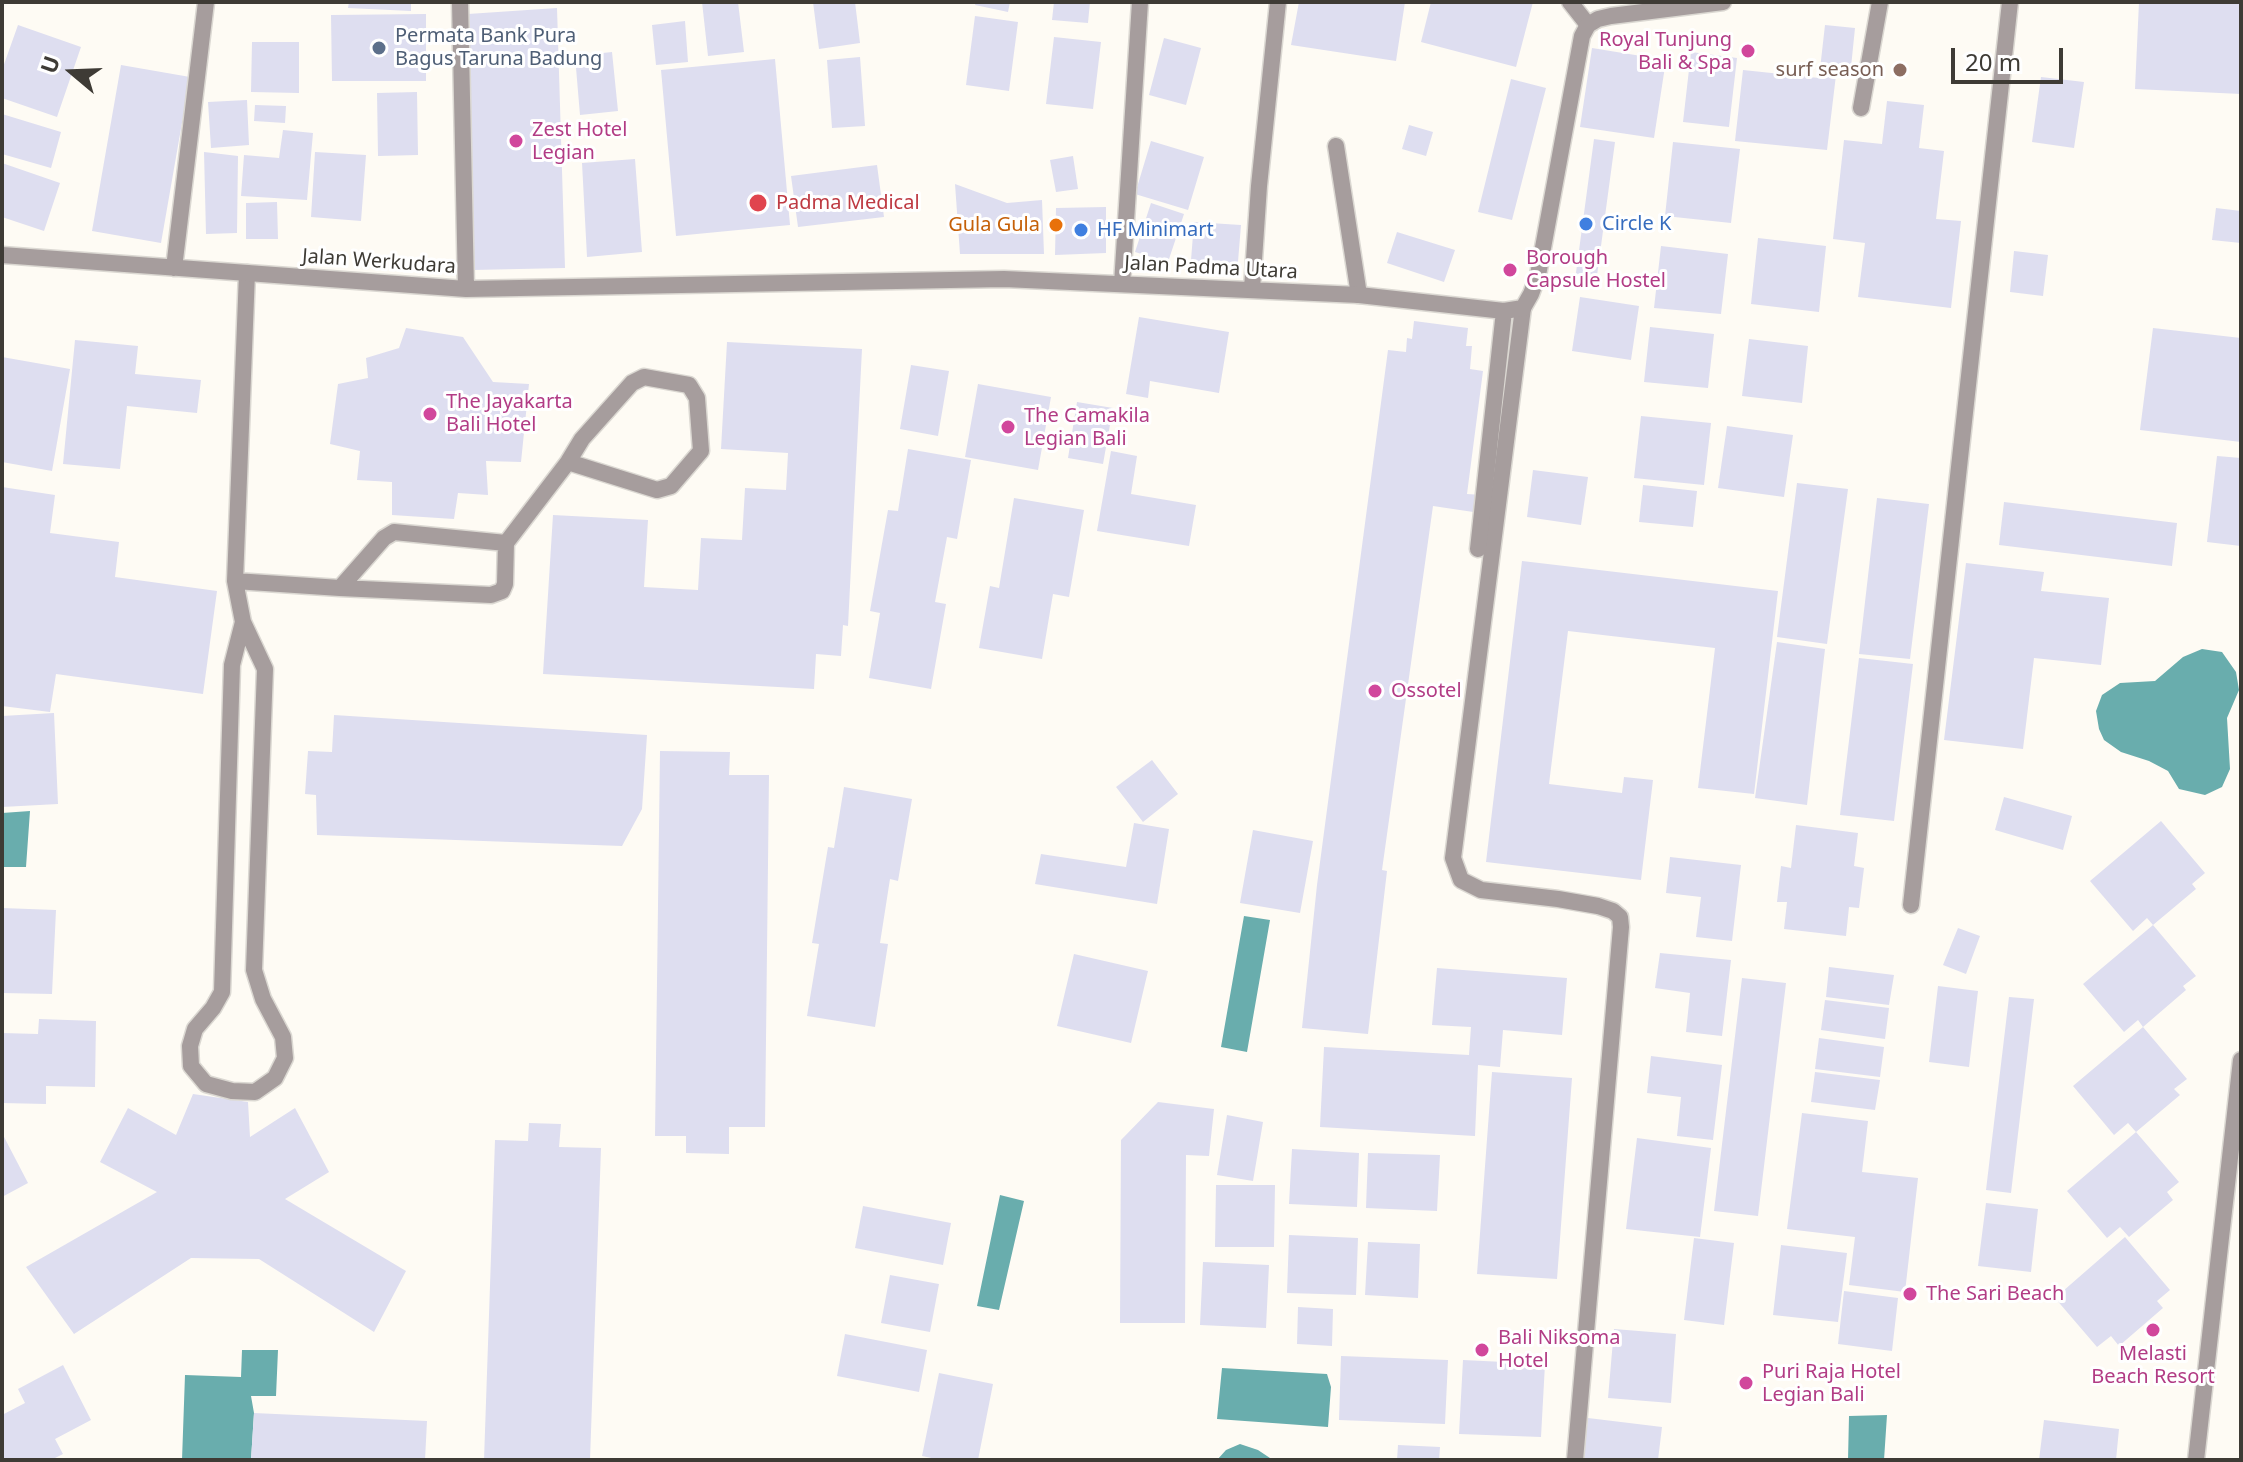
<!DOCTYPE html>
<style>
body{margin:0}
#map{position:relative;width:2243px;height:1462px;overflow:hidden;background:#fefbf4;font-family:"Noto Sans",sans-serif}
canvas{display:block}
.frame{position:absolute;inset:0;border:4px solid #3e3b35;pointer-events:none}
.north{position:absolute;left:32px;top:32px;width:80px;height:80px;-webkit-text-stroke:6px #fff;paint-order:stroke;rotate:289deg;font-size:22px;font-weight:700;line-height:32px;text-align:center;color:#3e3b35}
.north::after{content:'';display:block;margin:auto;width:28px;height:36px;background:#3e3b35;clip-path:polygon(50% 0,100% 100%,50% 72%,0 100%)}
.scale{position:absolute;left:1951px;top:48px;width:112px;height:36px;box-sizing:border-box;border:4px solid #3e3b35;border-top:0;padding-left:10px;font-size:24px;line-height:28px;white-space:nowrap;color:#3e3b35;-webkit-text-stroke:6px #fff;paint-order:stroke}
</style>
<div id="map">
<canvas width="2243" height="1462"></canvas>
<div class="frame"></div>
<div class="north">U</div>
<div class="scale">20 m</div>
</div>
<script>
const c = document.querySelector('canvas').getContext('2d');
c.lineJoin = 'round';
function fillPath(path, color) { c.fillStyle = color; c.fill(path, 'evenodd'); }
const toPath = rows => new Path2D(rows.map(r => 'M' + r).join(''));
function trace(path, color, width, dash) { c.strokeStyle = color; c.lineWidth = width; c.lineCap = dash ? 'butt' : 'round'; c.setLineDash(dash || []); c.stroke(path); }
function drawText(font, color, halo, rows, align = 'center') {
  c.font = font + ' "Noto Sans",sans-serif'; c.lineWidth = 6; c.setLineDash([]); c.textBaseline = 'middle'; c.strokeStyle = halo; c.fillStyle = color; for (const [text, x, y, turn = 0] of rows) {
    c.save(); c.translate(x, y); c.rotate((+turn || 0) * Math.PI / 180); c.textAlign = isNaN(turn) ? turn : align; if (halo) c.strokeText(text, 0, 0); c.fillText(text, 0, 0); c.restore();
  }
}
const water = toPath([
 [2202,649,2222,652,2236,672,2239,690,2227,718,2230,769,2222,787,2205,795,2179,789,2168,771,2149,761,2121,752,2104,740,2099,729,2096,711,2102,695,2120,683,2155,681,2183,657],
 [30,811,26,867,2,867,2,813],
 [1244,916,1270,920,1247,1052,1221,1047],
 [1000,1195,1024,1201,999,1310,977,1306],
 [242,1350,278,1350,276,1396,251,1396,254,1413,251,1460,182,1460,185,1375,241,1377],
 [1222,1368,1327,1374,1331,1387,1328,1427,1217,1419],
 [1887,1415,1884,1460,1848,1460,1849,1416],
 [1240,1444,1258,1450,1273,1460,1217,1460,1226,1450]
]);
const building = toPath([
 [349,2,411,2,411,11,348,8],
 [702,2,738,2,744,52,708,56],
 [813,2,855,2,860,43,819,49],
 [976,2,1010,2,1008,12,975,5],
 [1054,2,1090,2,1088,23,1052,20],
 [1299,2,1405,2,1396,61,1291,45],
 [1431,2,1533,2,1516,67,1421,42],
 [2139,2,2241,2,2241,94,2135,89],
 [557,8,565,268,473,270,468,14],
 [426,14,426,81,332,81,331,15],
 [975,16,1018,22,1009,91,966,85],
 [685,21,688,62,656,65,652,25],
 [18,25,81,47,57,117,2,98,2,70],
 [1825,25,1855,28,1850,77,1836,75,1827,150,1735,141,1743,70,1819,78],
 [1054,37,1101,42,1093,109,1046,104],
 [1164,38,1201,48,1186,105,1149,95],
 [252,42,299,42,299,93,251,92],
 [1592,48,1666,60,1654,138,1580,127],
 [612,52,618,111,580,115,575,56],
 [1691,52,1737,58,1729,127,1683,122],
 [860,57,865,126,832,128,827,60],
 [775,59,790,225,676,236,661,70],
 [121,65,190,77,161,243,92,231],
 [2041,77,2084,82,2074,148,2032,142],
 [1511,79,1546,88,1512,220,1478,212],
 [417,92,418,155,378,156,377,93],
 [247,100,249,145,211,148,208,102],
 [1887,101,1924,105,1919,148,1944,151,1936,219,1961,221,1951,308,1858,297,1865,243,1833,239,1844,140,1882,144],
 [255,105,286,106,285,123,254,121],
 [2,114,61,132,51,168,2,154],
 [1409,125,1433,132,1426,156,1402,149],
 [283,130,313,133,307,200,241,196,244,155,279,158],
 [1594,139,1615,142,1596,283,1575,280],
 [1151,141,1204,157,1188,210,1135,194],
 [1673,142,1740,149,1731,223,1665,216],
 [204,152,238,156,237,233,206,234],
 [315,152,366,155,361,221,311,217],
 [1073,156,1078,189,1056,192,1050,160],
 [635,159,642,252,587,257,582,163],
 [2,163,60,183,44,231,2,217],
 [877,165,884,217,798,227,791,176],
 [955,184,1007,203,1042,200,1044,254,960,254],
 [277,202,278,239,246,239,246,203],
 [1151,203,1184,214,1168,262,1135,252],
 [1106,207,1106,253,1055,255,1056,208],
 [2216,208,2241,211,2241,243,2212,240],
 [1194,222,1241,225,1237,274,1190,273],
 [1397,232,1455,250,1444,282,1387,263],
 [1758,238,1826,246,1819,312,1751,304],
 [1661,246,1728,254,1721,314,1654,308],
 [2014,251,2048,255,2043,296,2010,292],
 [1580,297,1639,306,1631,360,1572,351],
 [1139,317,1229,332,1219,393,1150,381,1148,398,1126,394],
 [1414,321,1468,328,1466,346,1472,346,1470,369,1483,371,1467,494,1483,495,1480,513,1433,506,1382,870,1387,871,1368,1034,1302,1028,1317,885,1388,350,1406,352,1407,338,1412,339],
 [1650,327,1714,334,1708,388,1644,382],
 [406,328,463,337,493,382,529,384,521,462,486,461,488,495,458,493,454,519,392,515,392,482,357,480,360,451,330,444,338,384,368,378,366,358,399,348],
 [2153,328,2241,338,2241,442,2140,430],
 [1749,339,1808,346,1802,403,1742,396],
 [75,340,138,346,135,374,201,380,197,413,127,406,120,469,63,464],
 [727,342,862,349,848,626,843,625,841,656,816,654,814,689,543,674,553,515,648,520,644,587,698,590,701,538,742,540,745,488,786,490,788,453,721,449],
 [2,357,70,369,52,471,2,462],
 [911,365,949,371,938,436,900,429],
 [978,384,1051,397,1038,470,965,457],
 [1077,402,1113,408,1103,464,1068,458],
 [1641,416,1711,423,1704,485,1634,478],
 [1727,426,1793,435,1784,497,1718,488],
 [908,449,971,460,957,539,947,537,935,602,946,604,931,689,869,678,880,613,870,611,888,510,898,511],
 [1111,451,1137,456,1131,494,1196,505,1189,546,1097,531],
 [2217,456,2241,458,2241,546,2207,542],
 [1533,470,1588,477,1581,525,1527,517],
 [1797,483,1848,489,1827,644,1777,637],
 [1643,485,1697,491,1693,527,1639,522],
 [2,487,55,495,50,533,119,542,115,577,217,591,203,694,56,674,50,712,2,706],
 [1014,498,1084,510,1069,597,1053,594,1042,659,979,648,990,586,999,588],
 [1877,498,1929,504,1910,659,1859,654],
 [2004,502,2177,523,2172,566,1999,545],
 [1522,561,1778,591,1754,794,1698,788,1715,648,1568,631,1549,784,1622,793,1624,777,1653,780,1641,880,1486,862],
 [1966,563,2044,572,2041,591,2109,598,2101,665,2034,658,2023,749,1944,740],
 [1777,642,1825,649,1807,805,1755,798],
 [1859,658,1913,664,1894,821,1840,815],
 [54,713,58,804,2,807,2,716],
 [334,715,647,735,642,809,622,846,317,835,316,795,305,794,308,751,332,752],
 [660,751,730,752,729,775,769,775,765,1127,729,1127,729,1154,686,1153,686,1136,655,1136],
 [1152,760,1178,794,1143,822,1116,787],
 [844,787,912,799,898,881,890,879,880,943,888,944,875,1027,807,1016,819,944,812,943,828,847,834,848],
 [2004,797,2072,816,2063,850,1995,830],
 [2161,821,2205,873,2192,884,2196,889,2153,925,2147,918,2133,931,2090,881],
 [1134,823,1169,829,1157,904,1035,884,1041,854,1126,867],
 [1796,825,1858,833,1854,866,1864,868,1859,908,1849,907,1846,936,1784,929,1787,902,1777,902,1781,866,1791,868],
 [1253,830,1313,841,1300,913,1240,903],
 [1670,857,1741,865,1732,941,1696,937,1701,897,1666,893],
 [2,908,56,910,52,994,2,993],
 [2153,925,2196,976,2183,986,2186,990,2143,1027,2187,1079,2174,1089,2180,1095,2136,1132,2128,1123,2114,1135,2073,1086,2143,1027,2138,1020,2124,1032,2083,984],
 [1958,928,1980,936,1966,974,1943,965],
 [1660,953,1731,960,1722,1036,1686,1032,1690,993,1655,988],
 [1074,954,1148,971,1131,1043,1057,1026],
 [1829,967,1894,975,1889,1005,1826,997],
 [1437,968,1567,978,1562,1035,1503,1030,1500,1067,1478,1065,1475,1136,1320,1127,1324,1047,1469,1055,1471,1027,1432,1025],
 [1742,978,1786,983,1758,1216,1714,1211],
 [1938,986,1978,991,1969,1067,1929,1062],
 [2009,997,2034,999,2011,1193,1986,1190],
 [1825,1000,1889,1008,1885,1039,1821,1030],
 [39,1019,96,1021,95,1087,46,1086,46,1104,2,1103,2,1033,38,1034],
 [1819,1038,1884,1047,1880,1077,1815,1069],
 [1651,1056,1722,1065,1713,1140,1677,1136,1681,1097,1647,1093],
 [1492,1072,1572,1078,1557,1279,1477,1274],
 [1815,1072,1880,1080,1875,1110,1811,1102],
 [193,1094,248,1102,250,1137,295,1108,329,1172,285,1199,406,1271,374,1332,259,1259,191,1258,74,1334,26,1267,157,1192,100,1162,128,1108,176,1135],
 [1158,1102,1214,1109,1209,1156,1186,1155,1185,1323,1120,1323,1121,1140],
 [1802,1113,1868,1121,1862,1172,1918,1178,1905,1292,1849,1285,1855,1237,1787,1229],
 [1227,1115,1263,1122,1253,1181,1217,1175],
 [529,1123,561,1124,559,1147,601,1148,590,1460,484,1460,495,1140,528,1141],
 [2136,1132,2179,1182,2167,1192,2173,1200,2129,1237,2120,1227,2107,1238,2067,1191],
 [2,1133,28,1183,2,1197],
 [1637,1138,1711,1148,1700,1237,1626,1229],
 [1292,1149,1359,1153,1357,1207,1289,1204],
 [1368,1153,1440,1155,1437,1211,1366,1208],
 [1216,1185,1275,1185,1274,1247,1215,1247],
 [1986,1203,2038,1209,2031,1272,1978,1266],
 [863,1206,951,1223,943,1265,855,1248],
 [1289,1235,1358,1238,1356,1295,1287,1293],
 [2125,1237,2170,1290,2157,1301,2163,1308,2119,1346,2111,1336,2097,1347,2055,1298],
 [1694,1238,1734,1243,1724,1325,1684,1320],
 [1368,1242,1420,1244,1418,1298,1365,1295],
 [1781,1245,1847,1253,1838,1322,1773,1315],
 [1203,1262,1269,1265,1266,1328,1200,1325],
 [890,1275,939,1284,930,1332,881,1323],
 [1844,1291,1898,1298,1892,1351,1838,1344],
 [1298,1307,1333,1309,1332,1346,1297,1344],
 [1614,1329,1676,1334,1671,1403,1608,1398],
 [845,1334,927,1350,919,1392,837,1376],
 [1341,1356,1448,1360,1445,1424,1339,1420],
 [1463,1360,1545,1364,1541,1437,1459,1434],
 [63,1365,91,1420,55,1439,63,1454,51,1460,2,1460,2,1415,25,1403,18,1389],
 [939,1373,993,1384,978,1460,941,1460,922,1456],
 [254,1413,427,1421,425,1460,251,1460],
 [1588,1418,1662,1427,1658,1460,1583,1460],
 [2044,1420,2119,1429,2116,1460,2039,1460],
 [1398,1445,1440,1447,1439,1460,1397,1460]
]);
const service = toPath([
 [1570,2,1588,25],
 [1861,108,1880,2],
 [1336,146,1359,295],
 [1523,308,1453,858,1461,880,1481,890,1558,899,1598,906,1613,911,1620,917,1621,927,1575,1460],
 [506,543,568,462,582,439,632,383,644,377,689,385,697,398,701,451,671,486,657,490,568,462],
 [235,581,340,588,491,595,502,591,505,584,506,543,394,532,384,538,340,588],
 [243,622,232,665,222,992,213,1008,195,1029,190,1046,191,1066,206,1084,232,1091,255,1092,275,1078,285,1058,283,1037,263,999,254,970,265,669,243,622,235,581,247,273],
 [2196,1460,2241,1060]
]);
const minor = toPath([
 [460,2,466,289],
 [2,255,466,289,1004,279,1359,295,1504,311,1523,308,1531,294,1538,275,1582,36,1588,25,1598,19,1611,16,1723,2],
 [174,268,206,2],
 [1122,284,1140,2],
 [1252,289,1259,186,1278,2],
 [1478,549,1504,311],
 [1911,905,2010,2]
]);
const markers = [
 [379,48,8,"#5c6f8a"],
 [1748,51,8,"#d1479c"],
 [1900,70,8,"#8d6e63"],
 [516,141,8,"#d1479c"],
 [758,203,10,"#e0444e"],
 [1586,224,8,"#3f7fe0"],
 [1056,225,8,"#e8710a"],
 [1081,230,8,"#3f7fe0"],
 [1510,270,8,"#d1479c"],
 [430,414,8,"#d1479c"],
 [1008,427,8,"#d1479c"],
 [1375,691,8,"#d1479c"],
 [1910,1294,8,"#d1479c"],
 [2153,1330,8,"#d1479c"],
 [1482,1350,8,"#d1479c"],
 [1746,1383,8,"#d1479c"]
];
const serviceNames = [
 ["Permata Bank Pura",395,36],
 ["Bagus Taruna Badung",395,59]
];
const hotelNames = [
 ["Royal Tunjung",1732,40,"right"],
 ["Bali & Spa",1732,63,"right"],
 ["Zest Hotel",532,130],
 ["Legian",532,153],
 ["Borough",1526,258],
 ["Capsule Hostel",1526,281],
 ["The Jayakarta",446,402],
 ["Bali Hotel",446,425],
 ["The Camakila",1024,416],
 ["Legian Bali",1024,439],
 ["Ossotel",1391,691],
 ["The Sari Beach",1926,1294],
 ["Bali Niksoma",1498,1338],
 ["Hotel",1498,1361],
 ["Melasti",2153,1354,"center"],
 ["Beach Resort",2153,1377,"center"],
 ["Puri Raja Hotel",1762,1372],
 ["Legian Bali",1762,1395]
];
const educationNames = [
 ["surf season",1884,70]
];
const healthNames = [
 ["Padma Medical",776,203]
];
const shopNames = [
 ["Circle K",1602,224],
 ["HF Minimart",1097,230]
];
const foodNames = [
 ["Gula Gula",1040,225]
];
const streetNames = [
 ["Jalan Werkudara",379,262,4],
 ["Jalan Padma Utara",1211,268,3]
];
fillPath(water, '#69adad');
fillPath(building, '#dedef0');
trace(service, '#dbd8d2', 19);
trace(minor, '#dbd8d2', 19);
trace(service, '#a69d9d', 16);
trace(minor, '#a69d9d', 16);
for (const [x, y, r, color] of markers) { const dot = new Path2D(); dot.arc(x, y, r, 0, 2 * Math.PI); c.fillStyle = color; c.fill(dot); trace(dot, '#fff', 3); }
drawText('20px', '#4e5e75', '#fff', serviceNames, 'left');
drawText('20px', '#b23c85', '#fff', hotelNames, 'left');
drawText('20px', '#785e54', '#fff', educationNames, 'right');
drawText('20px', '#be3a42', '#fff', healthNames, 'left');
drawText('20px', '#366cbe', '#fff', shopNames, 'left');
drawText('20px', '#c56008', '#fff', foodNames, 'right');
drawText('20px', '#3e3b35', '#fff', streetNames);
</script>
